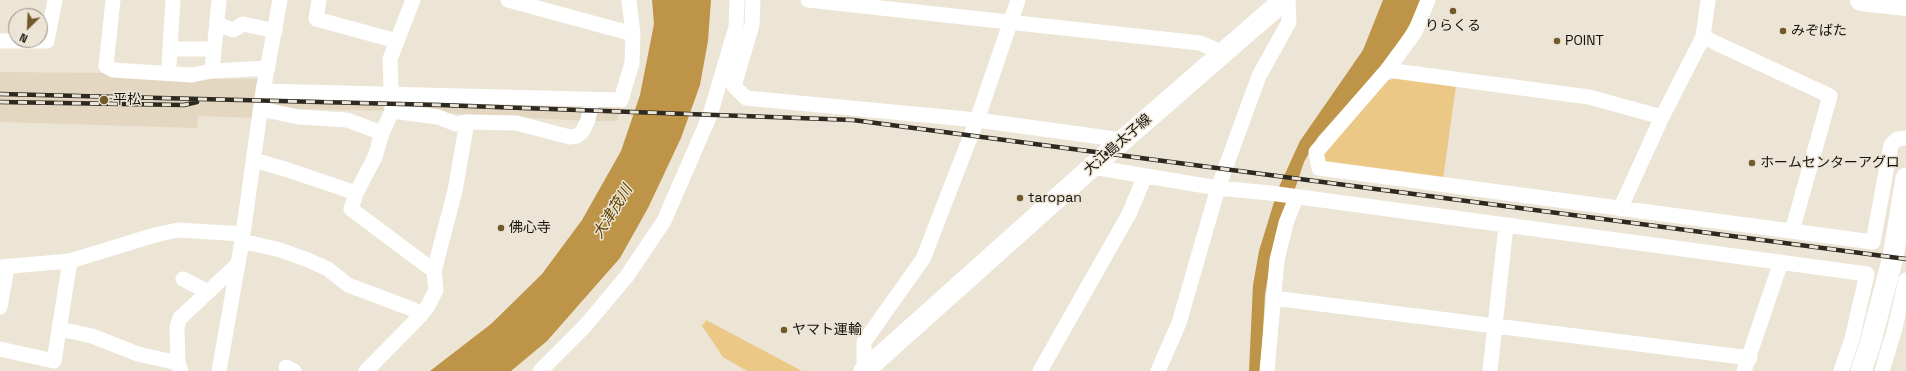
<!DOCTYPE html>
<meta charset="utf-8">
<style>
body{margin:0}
#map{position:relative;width:1906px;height:371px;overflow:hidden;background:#ece4d5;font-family:"Space Grotesk",sans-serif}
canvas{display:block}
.north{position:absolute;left:8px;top:8px;width:40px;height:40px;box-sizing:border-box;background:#ece4d5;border:1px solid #969085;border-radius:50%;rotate:204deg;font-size:11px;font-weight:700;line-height:16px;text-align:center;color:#15120d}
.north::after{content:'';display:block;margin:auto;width:14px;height:18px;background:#72592a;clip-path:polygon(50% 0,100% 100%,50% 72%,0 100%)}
</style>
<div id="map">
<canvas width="1906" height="371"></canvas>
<div class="north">N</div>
</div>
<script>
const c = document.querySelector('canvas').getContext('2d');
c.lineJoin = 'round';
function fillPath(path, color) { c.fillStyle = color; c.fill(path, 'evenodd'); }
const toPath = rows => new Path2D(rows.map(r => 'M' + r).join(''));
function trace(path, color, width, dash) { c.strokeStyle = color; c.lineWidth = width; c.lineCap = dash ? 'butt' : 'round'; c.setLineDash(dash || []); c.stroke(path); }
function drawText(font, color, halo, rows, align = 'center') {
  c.font = font + ' "Space Grotesk","Noto Sans JP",sans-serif'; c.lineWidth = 3; c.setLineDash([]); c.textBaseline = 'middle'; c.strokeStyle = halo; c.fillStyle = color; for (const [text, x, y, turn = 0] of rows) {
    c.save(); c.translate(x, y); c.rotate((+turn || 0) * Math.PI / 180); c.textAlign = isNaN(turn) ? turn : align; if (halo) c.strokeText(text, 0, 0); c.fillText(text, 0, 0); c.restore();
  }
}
const built = toPath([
 [0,72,110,73,190,79,258,79,253,118,198,116,197,128,0,122],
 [270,97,387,98,388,111,268,108,267,99],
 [395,99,622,104,617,121,584,121,396,110]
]);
const green = toPath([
 [1398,78,1456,86,1443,179,1326,164,1324,155,1385,81],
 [706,320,802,371,747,371,723,357,702,326]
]);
const water = toPath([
 [652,0,711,0,708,41,700,85,681,138,648,208,620,258,547,341,511,371,430,371,491,324,542,274,582,220,621,151,640,95,654,24],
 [1383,0,1421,0,1414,17,1400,41,1386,61,1318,137,1304,162,1271,260,1265,294,1261,371,1249,371,1253,285,1259,251,1278,189,1300,141,1363,50]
]);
const street = toPath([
 [113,0,106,66,113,70,192,75,212,71,268,68],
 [319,0,316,19,397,41],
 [508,0,633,34],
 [753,0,752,25,734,86,746,98,977,120,1123,140],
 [808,0,1200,43,1223,53],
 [1428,0,1415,32,1387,70,1316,152,1319,168,1873,242,1891,145,1897,139,1906,138],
 [217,24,233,30,243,24,275,31],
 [1703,37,1830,96,1792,231],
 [0,41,47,41,55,0],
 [170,49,214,49],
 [169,65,173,0],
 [1387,70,1589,97,1662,117],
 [212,71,219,0],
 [263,91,621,100,632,63,633,34,629,0],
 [261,109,298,117,347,120,382,133],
 [392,111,438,117,456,124,467,122,516,123,570,137,577,136,582,132,588,120,592,99],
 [254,160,288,170,356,193],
 [1092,167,1218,188,1270,193,1867,274,1852,339,1841,371],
 [1620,209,1662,117,1703,37,1708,0],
 [242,241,280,250,308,260,328,269,348,285,412,309,420,316],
 [0,267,70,261,155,235,178,230,243,234],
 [434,271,455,191,467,122],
 [183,279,208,292],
 [1273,298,1750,358],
 [0,307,7,268],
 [60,329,92,336,138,354,178,363],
 [0,349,54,361,70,261],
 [286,367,294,371],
 [181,371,178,363,177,327,180,318,237,265],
 [219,371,242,241,263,91,280,0],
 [366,371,420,316,428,306,436,290,434,271,351,209,356,193,375,157,382,133,392,111,390,59,413,0],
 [540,371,585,326,627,276,664,221,710,115,736,27,737,0],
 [864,371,864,342,923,259,977,120,1018,0],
 [1040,371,1129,214,1145,176],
 [1158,371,1179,323,1218,188,1259,76,1289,22,1288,0],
 [1267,371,1277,260,1286,223,1296,198],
 [1490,371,1506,226],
 [1744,371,1781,262],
 [1882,371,1895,328,1906,280]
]);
const secondary = toPath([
 [864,371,1092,167,1284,0],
 [1861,371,1869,348,1893,257,1906,178]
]);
const highway = toPath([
 [1861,0,1906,5]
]);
const rail = toPath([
 [0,94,440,105,853,120,1906,259],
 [0,102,184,105,197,102]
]);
const markers = [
 [1453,11,4,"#72592a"],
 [1783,31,4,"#72592a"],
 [1557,41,4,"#72592a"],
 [104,100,5,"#72592a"],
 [1752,163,4,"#72592a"],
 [1020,198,4,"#72592a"],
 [501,228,4,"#72592a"],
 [784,330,4,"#72592a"]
];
const poiNames = [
 ["りらくる",1453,26,"center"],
 ["みぞばた",1791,31],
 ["POINT",1565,41],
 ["平松",113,100],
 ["ホームセンターアグロ",1760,163],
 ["taropan",1028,198],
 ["佛心寺",509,228],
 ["ヤマト運輸",792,330]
];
const streetNames = [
 ["大江島太子線",1118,145,-41]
];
const waterNames = [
 ["大津茂川",613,212,-58]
];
fillPath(built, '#e3d7c1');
fillPath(green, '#ecc886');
fillPath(water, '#be9548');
trace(street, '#fff', 15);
trace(secondary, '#fff', 21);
trace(highway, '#fff', 22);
trace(rail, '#2c2822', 4.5);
trace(rail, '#ece4d5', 3, [9]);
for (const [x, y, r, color] of markers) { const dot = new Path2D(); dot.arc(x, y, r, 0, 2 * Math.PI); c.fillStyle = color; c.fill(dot); trace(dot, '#ece4d5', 1.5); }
drawText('14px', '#15120d', '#ece4d5', poiNames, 'left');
drawText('14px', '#15120d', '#ece4d5', streetNames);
drawText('italic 15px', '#5c4100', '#ece4d5', waterNames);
</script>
